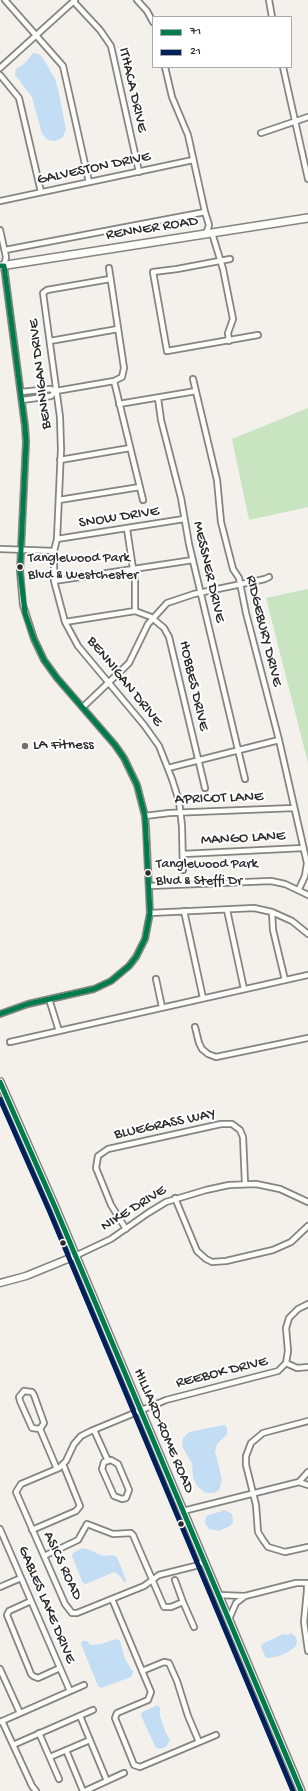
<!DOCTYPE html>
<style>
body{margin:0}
#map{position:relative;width:308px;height:1791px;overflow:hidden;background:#f4f0ec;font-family:"Gochi Hand",sans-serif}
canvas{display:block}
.legend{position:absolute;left:152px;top:16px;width:140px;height:52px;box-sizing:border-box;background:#fff;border:1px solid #aaa;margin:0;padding:5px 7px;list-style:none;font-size:12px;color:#2b2b2b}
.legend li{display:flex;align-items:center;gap:8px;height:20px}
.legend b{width:20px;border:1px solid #aaa}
</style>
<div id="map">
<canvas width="308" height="1791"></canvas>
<ul class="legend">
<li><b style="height:5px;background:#007b4b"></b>71</li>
<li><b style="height:5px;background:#00205b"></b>21</li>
</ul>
</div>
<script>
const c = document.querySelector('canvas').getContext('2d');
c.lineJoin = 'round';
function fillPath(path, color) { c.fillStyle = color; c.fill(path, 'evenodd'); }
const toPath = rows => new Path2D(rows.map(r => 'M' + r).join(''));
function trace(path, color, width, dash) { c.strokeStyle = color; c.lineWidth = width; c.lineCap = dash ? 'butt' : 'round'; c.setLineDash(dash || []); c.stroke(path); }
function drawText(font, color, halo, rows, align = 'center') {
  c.font = font + ' "Gochi Hand",sans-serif'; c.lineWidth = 4; c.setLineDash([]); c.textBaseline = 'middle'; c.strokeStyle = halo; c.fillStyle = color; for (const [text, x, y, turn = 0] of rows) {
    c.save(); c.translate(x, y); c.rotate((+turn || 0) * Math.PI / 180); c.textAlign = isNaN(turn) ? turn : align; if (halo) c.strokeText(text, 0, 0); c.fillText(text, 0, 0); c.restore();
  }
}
const green = toPath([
 [308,408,308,507,249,520,232,439],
 [308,589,308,763,266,598]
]);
const water = toPath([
 [33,53,39,54,43,58,55,79,58,89,66,130,62,138,55,141,48,140,42,134,32,97,15,75,16,69,25,63],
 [224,1425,227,1427,227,1434,217,1444,215,1451,222,1480,219,1490,214,1493,206,1493,198,1487,193,1478,192,1464,182,1446,183,1438,189,1432],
 [225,1510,232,1514,233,1522,230,1526,219,1531,209,1529,205,1523,206,1516],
 [82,1548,87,1549,103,1556,113,1555,117,1557,126,1580,125,1583,118,1574,114,1572,86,1584,83,1583,72,1556,72,1554],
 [291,1633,295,1636,297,1641,296,1646,288,1652,279,1656,269,1658,266,1658,261,1647,262,1644,283,1634,288,1635],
 [116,1639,120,1641,125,1659,133,1672,131,1677,101,1688,98,1686,81,1644,83,1641,87,1641,91,1645,101,1644],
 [158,1705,160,1708,160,1716,166,1733,170,1740,166,1747,159,1749,156,1748,141,1716,142,1712]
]);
const minor = toPath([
 [5,0,63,66,89,182],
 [137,0,147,11,153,22],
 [269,0,272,17],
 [74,2,100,30,111,46,139,172],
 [165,67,172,97,188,135,205,212,209,225,206,234],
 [283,67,308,179],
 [0,68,75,0],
 [0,75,19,98,41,192],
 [261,133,308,117],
 [0,201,193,160],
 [0,230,6,257,4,266,25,426,26,442,20,571,23,605,34,639,44,660,57,678,115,745,124,758,137,785,145,816,146,828,150,913,145,939,136,957,129,966,111,981,94,989,28,1004,0,1014],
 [212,233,223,269,233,319,228,333,229,341],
 [5,250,205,212],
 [230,259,177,269,153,272,167,351,258,335],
 [110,279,47,290,43,293,60,417,61,449,57,539,54,551,54,581,65,622,78,646,144,725,159,746,172,779,179,801,182,826,183,870],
 [50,341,118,329],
 [193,379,217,480,221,522,233,569,239,578,246,613,279,740,307,863,305,876,299,889],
 [114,381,143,500],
 [21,392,50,389,56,391,114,381,122,377,124,368,109,268],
 [158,398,161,420,181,498,189,544,245,779],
 [22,400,51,396,56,391],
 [119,404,196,391],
 [60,460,130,448],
 [59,500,140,487],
 [127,529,135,582,135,611],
 [57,539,184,519],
 [0,549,54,551],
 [54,581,193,560],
 [65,622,135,611,151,617,164,628,169,637,205,788],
 [83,707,129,663,148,624,167,603,194,594,265,579,269,577],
 [168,768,279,740],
 [145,816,169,813,294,808],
 [183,854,303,848],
 [149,886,271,881,285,884,308,895],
 [227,910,244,989],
 [184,911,203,998],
 [272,912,273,930,285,980],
 [150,913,254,908,272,912,292,921,308,934],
 [156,979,162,1007],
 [49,999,59,1031],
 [195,1027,199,1043,202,1049,208,1054,216,1057,308,1038],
 [10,1042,308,975],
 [175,1198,197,1251,206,1259,212,1262,226,1261,273,1250,291,1242,308,1226],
 [126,1229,111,1205,96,1168,98,1156,108,1149,221,1124,232,1124,240,1130,243,1137,245,1183],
 [75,1256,111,1239,148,1213,166,1202,206,1190,229,1185,256,1184,280,1189,308,1202],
 [286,1363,297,1368,308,1367],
 [24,1391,32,1392,34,1395,44,1423,40,1429,32,1428,20,1401,19,1397,24,1391],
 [308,1421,263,1433,251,1443,246,1456,246,1465,256,1505,258,1532,263,1540,268,1547,285,1552,308,1547],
 [40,1429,57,1469],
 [94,1430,108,1461],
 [111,1460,118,1464,129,1490,126,1498,122,1499,114,1496,102,1469,104,1462,111,1460],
 [299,1482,308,1472],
 [183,1511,299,1482,308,1485],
 [0,1529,70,1691],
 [32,1530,76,1511,80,1506,63,1464],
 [44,1556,78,1540,87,1524,113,1534,131,1533,133,1535,164,1607,171,1607,183,1602,175,1580],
 [204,1561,195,1566,159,1575,144,1586,77,1613,72,1613,65,1604,16,1492,21,1484,59,1468,66,1461,74,1444,81,1436,91,1431,166,1400,278,1371,286,1363,288,1351,286,1328,289,1318,298,1309,308,1304],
 [307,1583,307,1591,304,1622,308,1651],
 [0,1587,21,1578],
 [219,1595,245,1596,296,1583,307,1583],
 [112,1599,151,1692,148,1700,117,1713,115,1718,134,1765,140,1767,216,1735],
 [31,1601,9,1611,7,1615,31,1674,33,1676,38,1678,60,1668],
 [183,1602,194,1627],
 [229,1619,236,1603,245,1596],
 [0,1669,20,1713],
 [142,1671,164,1662,169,1663,177,1681,188,1716,199,1742],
 [80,1716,107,1781],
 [2,1721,32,1786,36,1791],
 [0,1722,84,1685],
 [39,1733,59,1779],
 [13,1745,93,1710],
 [66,1750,83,1791],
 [50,1757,90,1740],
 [85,1791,124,1773]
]);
const tertiary = toPath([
 [0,1283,26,1276,75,1256]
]);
const secondary = toPath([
 [0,266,308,218]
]);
const primary = toPath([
 [0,1082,55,1207,301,1791]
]);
const bus1 = toPath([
 [0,266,4,266,25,426,26,442,20,571,25,613,34,639,44,660,57,678,115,745,124,758,137,785,145,816,150,913,145,939,136,957,129,966,111,981,94,989,28,1004,0,1014],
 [0,1082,55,1207,301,1791]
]);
const bus2 = toPath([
 [0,1099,49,1210,293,1791]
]);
const markers = [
 [20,567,3.5,"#2b2b2b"],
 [25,746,4,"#71706f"],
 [148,873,3.5,"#2b2b2b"],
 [63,1243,3.5,"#2b2b2b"],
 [181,1524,3.5,"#2b2b2b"]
];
const busNames = [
 ["Tanglewood Park",28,559],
 ["Blvd & Westchester",28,576],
 ["Tanglewood Park",156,865],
 ["Blvd & Steffi Dr",156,882]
];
const streetNames = [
 ["ITHACA DRIVE",132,90,77],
 ["GALVESTON DRIVE",94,169,-12],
 ["RENNER ROAD",152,229,-9],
 ["BENNIGAN DRIVE",41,374,-97],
 ["SNOW DRIVE",119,518,-9],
 ["MESSNER DRIVE",208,572,77],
 ["RIDGEBURY DRIVE",263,631,76],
 ["BENNIGAN DRIVE",124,682,51],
 ["HOBBES DRIVE",193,686,77],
 ["APRICOT LANE",219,799,-2],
 ["MANGO LANE",243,839,-3],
 ["BLUEGRASS WAY",165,1125,-12],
 ["NIKE DRIVE",134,1209,-32],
 ["REEBOK DRIVE",222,1373,-14],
 ["HILLIARD-ROME ROAD",163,1431,67],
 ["ASICS ROAD",62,1566,65],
 ["GABLES LAKE DRIVE",46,1605,67]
];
const poiNames = [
 ["LA Fitness",33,746]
];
fillPath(green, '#c8e4c1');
fillPath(water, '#c3ddf4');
trace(minor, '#858482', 8);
trace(tertiary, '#858482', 9);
trace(secondary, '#858482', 10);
trace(primary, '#858482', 10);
trace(minor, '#fdfdfc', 4.5);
trace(tertiary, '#fdfdfc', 6);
trace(secondary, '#fdfdfc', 7);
trace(primary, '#fdfdfc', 7);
trace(bus1, '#007b4b', 5);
trace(bus2, '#00205b', 5);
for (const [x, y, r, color] of markers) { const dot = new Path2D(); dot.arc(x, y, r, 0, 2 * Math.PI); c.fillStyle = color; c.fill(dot); trace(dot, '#fff', 1.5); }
drawText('14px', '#2b2b2b', '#fff', busNames, 'left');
drawText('15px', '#2b2b2b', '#fff', streetNames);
drawText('15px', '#2b2b2b', '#fff', poiNames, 'left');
</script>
